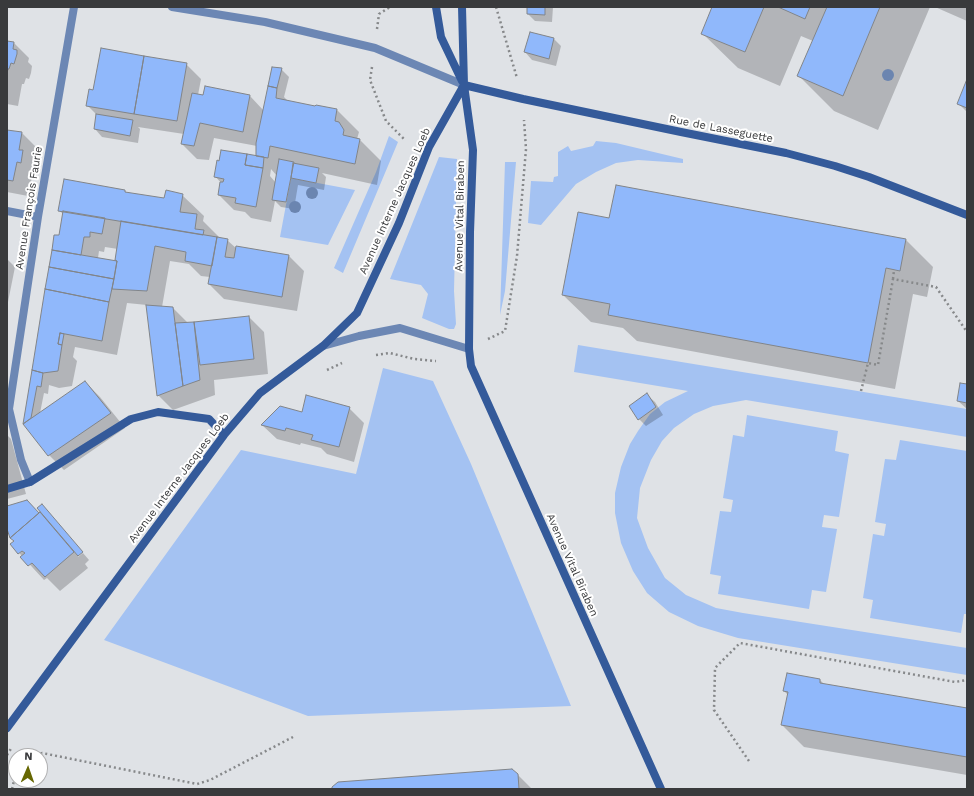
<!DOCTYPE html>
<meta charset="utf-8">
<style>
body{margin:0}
#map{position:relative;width:974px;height:796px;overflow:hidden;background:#dfe2e6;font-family:"Work Sans",sans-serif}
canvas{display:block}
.frame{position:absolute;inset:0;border:8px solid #393a3c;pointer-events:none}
.north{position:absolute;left:8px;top:748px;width:40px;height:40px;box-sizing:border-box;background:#fff;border:1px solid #b0b0b1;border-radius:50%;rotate:2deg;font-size:11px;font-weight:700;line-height:16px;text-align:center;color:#393a3c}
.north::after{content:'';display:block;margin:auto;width:14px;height:18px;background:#666702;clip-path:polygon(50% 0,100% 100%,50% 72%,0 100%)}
</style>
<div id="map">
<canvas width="974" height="796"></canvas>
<div class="frame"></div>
<div class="north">N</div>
</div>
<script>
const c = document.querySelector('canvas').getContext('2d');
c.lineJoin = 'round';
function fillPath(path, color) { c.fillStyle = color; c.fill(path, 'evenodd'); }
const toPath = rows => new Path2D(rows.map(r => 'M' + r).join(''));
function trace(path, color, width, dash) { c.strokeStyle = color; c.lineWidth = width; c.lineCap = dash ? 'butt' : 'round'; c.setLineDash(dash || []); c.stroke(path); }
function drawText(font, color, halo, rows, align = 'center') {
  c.font = font + ' "Work Sans",sans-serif'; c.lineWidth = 4; c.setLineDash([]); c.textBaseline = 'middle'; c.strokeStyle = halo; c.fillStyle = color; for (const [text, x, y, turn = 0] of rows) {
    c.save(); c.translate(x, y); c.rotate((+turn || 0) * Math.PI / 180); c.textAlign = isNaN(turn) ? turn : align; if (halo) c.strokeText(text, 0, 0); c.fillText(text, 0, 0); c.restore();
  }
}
const green = toPath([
 [389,136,398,142,343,273,334,268,376,172],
 [596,141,616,143,683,159,683,163,638,160,616,163,596,172,576,184,541,225,528,223,531,181,553,182,554,177,558,176,558,152,568,146,571,151,593,146],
 [439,157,457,159,454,291,456,324,454,329,449,329,422,318,428,294,421,285,390,279],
 [505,162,516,162,505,291,500,315],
 [291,178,355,190,328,245,280,237],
 [578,345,967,409,967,437,746,400,713,406,694,414,674,428,662,441,651,460,640,488,637,518,648,548,665,578,686,595,716,608,743,613,967,648,967,675,738,638,698,626,669,612,647,593,633,571,621,543,615,513,615,493,621,467,630,444,638,431,650,414,665,402,688,391,574,372],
 [383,368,433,381,471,464,571,706,308,716,104,640,241,450,356,474],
 [747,415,838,431,835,451,849,454,839,517,824,515,822,527,837,529,826,592,812,590,809,609,718,594,721,576,710,574,720,511,731,512,733,500,723,498,733,435,744,437],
 [900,440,967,451,967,614,964,614,961,633,870,618,873,600,863,598,873,534,884,536,886,524,875,522,885,459,896,460]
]);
const shadow = toPath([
 [528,7,553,7,552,22,535,21,528,14],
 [708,7,930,7,878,130,834,111,799,76,813,41,801,36,780,86,738,68,702,33,713,9],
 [935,7,967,7,967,21],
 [554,39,561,46,556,66,532,60,525,52],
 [7,42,14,43,29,58,28,62,32,66,31,73,29,79,26,78,24,84,22,84,18,106,7,104],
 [186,64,201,79,198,95,250,96,264,111,281,69,289,77,284,97,289,102,316,107,316,106,337,110,359,132,357,139,360,140,381,161,377,185,322,173,326,177,324,190,298,185,294,209,281,207,275,201,271,222,251,218,245,212,234,210,219,195,221,183,215,176,257,157,257,146,214,138,209,160,197,159,182,144,184,134,138,127,140,129,138,143,102,137,95,129,97,115,87,105,94,92],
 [271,169,277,176,276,183,270,176],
 [967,82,967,112,958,103],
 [7,131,22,133,37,148,34,162,38,166,36,178,32,177,28,196,7,192],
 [125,191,127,193,165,200,182,195,204,216,203,221,219,237,218,238,227,240,237,249,237,248,289,256,304,271,297,311,224,299,209,284,210,277,201,276,189,264,170,261,162,307,173,308,188,323,249,317,264,332,268,374,214,380,215,395,173,410,158,395,147,305,127,303,117,355,75,347,73,357,77,361,72,386,59,388,49,385,48,394,44,393,40,413,85,382,100,397,125,428,64,470,49,455,24,423,33,370,60,236,63,214,59,210],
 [105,247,118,249,115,261,98,258,99,251,104,252],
 [610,219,906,240,933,267,927,297,913,294,895,389,637,341,623,328,591,322,563,295],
 [7,259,15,267,8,302,7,301],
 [967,385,967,409,958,401],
 [647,395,655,402,663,415,646,426,639,419],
 [349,408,364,423,354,462,327,454,321,448,301,443,300,445,277,439,262,425,302,414],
 [7,435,11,439,26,494,7,499],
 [7,507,39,514,43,517,44,516,78,555,78,557,83,553,89,560,85,564,88,568,60,591,47,578,44,580,11,544,15,541,7,527],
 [820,680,825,685,967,709,967,775,804,747,782,725,788,695,784,691],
 [518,775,532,789,333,789]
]);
const building = toPath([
 [527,7,545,7,545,15,527,14,527,7],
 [712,7,764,7,745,52,701,34,712,7],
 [778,7,810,7,805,19,778,7],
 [827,7,880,7,843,96,797,76,827,7],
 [530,32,554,38,549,59,524,52,530,32],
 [7,41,14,42,13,49,17,50,17,54,14,64,11,63,9,69,8,69,7,73,7,41],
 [101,48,144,56,134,114,86,106,89,89,93,90,101,48],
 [144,56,187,63,177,121,134,114,144,56],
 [272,67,282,68,277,88,268,86,272,67],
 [967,79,967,108,957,104,967,79],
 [205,86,250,95,243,132,200,123,194,146,181,144,192,93,203,95,205,86],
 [268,86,277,88,276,98,315,106,316,105,337,109,335,121,339,122,344,130,343,135,360,139,355,164,270,146,268,158,256,156,256,143,268,86],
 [96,114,133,120,130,136,94,129,96,114],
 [7,130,22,132,19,150,23,150,21,163,17,162,13,181,7,180,7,130],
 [221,150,247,154,245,165,263,168,256,207,235,203,236,198,218,195,220,182,223,182,224,179,214,177,217,160,219,161,221,150],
 [247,154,264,157,263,168,245,165,247,154],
 [279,159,294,162,286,202,272,200,279,159],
 [293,163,319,168,316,183,291,178,293,163],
 [64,179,125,190,125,192,164,198,166,190,183,194,180,212,197,214,195,229,204,230,203,235,58,211,64,179],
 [616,185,906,239,900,271,886,268,868,363,608,315,610,304,562,295,578,212,609,218,616,185],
 [63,211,105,218,102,234,90,232,90,237,84,237,81,255,52,250,54,235,59,235,63,211],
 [121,221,217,237,212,266,185,261,186,252,155,246,147,291,112,289,117,261,115,260,121,221],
 [217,237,228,239,225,257,234,258,236,246,289,255,282,297,208,284,217,237],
 [52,250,117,261,114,279,49,267,52,250],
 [49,267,114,279,109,302,45,289,49,267],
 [45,289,109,302,102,341,60,333,58,344,62,345,58,371,43,373,32,370,45,289],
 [146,305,173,307,183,386,157,396,146,305],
 [249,316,254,359,200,365,194,322,249,316],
 [194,322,200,380,183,386,175,323,194,322],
 [60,333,64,334,62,345,58,344,60,333],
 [32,370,43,373,41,387,37,386,31,418,23,424,32,370],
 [85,381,111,413,48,456,23,424,85,381],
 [960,383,967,384,967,403,957,401,960,383],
 [647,393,656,407,638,420,629,406,647,393],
 [306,395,350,407,339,447,311,440,313,435,286,428,285,431,261,425,280,406,302,412,306,395],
 [27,500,39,513,10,538,7,529,7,506,27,500],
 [42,504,83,552,78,556,37,508,42,504],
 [40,512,74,552,45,577,32,563,28,566,20,557,25,553,22,551,18,554,10,544,14,541,10,538,40,512],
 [787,673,820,679,820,683,967,708,967,757,781,725,788,692,783,691,787,673],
 [512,769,518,774,519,789,332,789,332,787,338,782,512,769]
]);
const path = toPath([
 [496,7,517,78],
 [377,29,379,14,390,7],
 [372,67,370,80,386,121,404,139],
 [893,279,894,270],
 [488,339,505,331,517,256,526,149,524,120],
 [376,355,390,353,414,359,436,361],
 [327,370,342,363],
 [861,391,868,363,878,365,893,279,936,287,967,332],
 [7,755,12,747],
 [36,756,42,753,197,784,210,780,293,737],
 [749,761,714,710,715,668,740,643,955,682,967,680],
 [12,789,16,772]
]);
const street = toPath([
 [172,7,265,22,375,48,464,85],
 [7,211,38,217],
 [323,346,359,336,400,328,469,349],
 [30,482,21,460,9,409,38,217,74,7]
]);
const secondary = toPath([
 [436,7,441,37,462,81],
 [462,7,464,85,473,150,470,232,469,349,471,366,661,789],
 [464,85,523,99,681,132,786,153,835,166,869,177,967,215],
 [7,489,30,482,131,419,158,412,209,419,224,435],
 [7,728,224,435,260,393,323,346,357,313,399,223,429,147,464,85]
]);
const trees = [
 [888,75],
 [312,193],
 [295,207]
];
const streetNames = [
 ["Rue de Lasseguette",721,129,11],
 ["Avenue Interne Jacques Loeb",395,201,-66],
 ["Avenue François Faurie",29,208,-81],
 ["Avenue Vital Biraben",460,216,-89],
 ["Avenue Interne Jacques Loeb",179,478,-53],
 ["Avenue Vital Biraben",572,565,66]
];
fillPath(green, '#a4c2f2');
fillPath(shadow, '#0003');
fillPath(building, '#90b8fb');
trace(building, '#818488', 1);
trace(path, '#86888a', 2.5, [2, 3]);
trace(street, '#6c87b4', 8);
trace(secondary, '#345a9a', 8);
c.fillStyle = '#6b85b0';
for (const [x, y] of trees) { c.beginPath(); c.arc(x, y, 6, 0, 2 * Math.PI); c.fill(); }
drawText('11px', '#393a3c', '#fff', streetNames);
</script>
